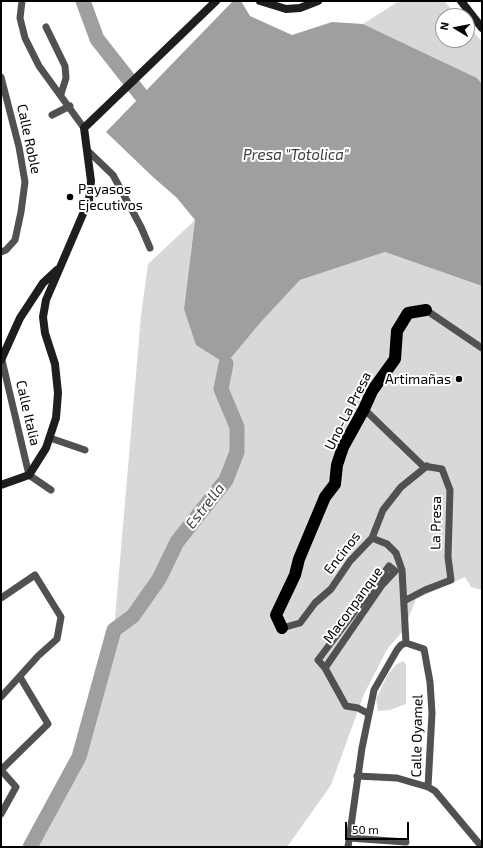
<!DOCTYPE html>
<meta charset="utf-8">
<style>
body{margin:0}
#map{position:relative;width:483px;height:848px;overflow:hidden;background:#fff;font-family:"Exo 2",sans-serif}
canvas{display:block}
.frame{position:absolute;inset:0;border:2px solid #000;pointer-events:none}
.north{position:absolute;left:435px;top:8px;width:40px;height:40px;box-sizing:border-box;background:#fff;border:1px solid #999;border-radius:50%;rotate:280deg;font-size:11px;font-weight:700;line-height:16px;text-align:center;color:#000}
.north::after{content:'';display:block;margin:auto;width:14px;height:18px;background:#000;clip-path:polygon(50% 0,100% 100%,50% 72%,0 100%)}
.scale{position:absolute;left:345px;top:822px;width:64px;height:18px;box-sizing:border-box;border:2px solid #000;border-top:0;padding-left:5px;font-size:12px;line-height:14px;white-space:nowrap;color:#000;-webkit-text-stroke:3px #fff;paint-order:stroke}
</style>
<div id="map">
<canvas width="483" height="848"></canvas>
<div class="frame"></div>
<div class="north">N</div>
<div class="scale">50 m</div>
</div>
<script>
const c = document.querySelector('canvas').getContext('2d');
c.lineJoin = 'round';
function fillPath(path, color) { c.fillStyle = color; c.fill(path, 'evenodd'); }
const toPath = rows => new Path2D(rows.map(r => 'M' + r).join(''));
function trace(path, color, width, dash) { c.strokeStyle = color; c.lineWidth = width; c.lineCap = dash ? 'butt' : 'round'; c.setLineDash(dash || []); c.stroke(path); }
function drawText(font, color, halo, rows, align = 'center') {
  c.font = font + ' "Exo 2",sans-serif'; c.lineWidth = 4; c.setLineDash([]); c.textBaseline = 'middle'; c.strokeStyle = halo; c.fillStyle = color; for (const [text, x, y, turn = 0] of rows) {
    c.save(); c.translate(x, y); c.rotate((+turn || 0) * Math.PI / 180); c.textAlign = isNaN(turn) ? turn : align; if (halo) c.strokeText(text, 0, 0); c.fillText(text, 0, 0); c.restore();
  }
}
const green = toPath([
 [399,1,444,1,458,16,443,16,443,40,467,40,467,25,482,41,482,84,477,78,363,24],
 [195,220,184,309,226,364,260,323,300,280,385,252,482,286,482,590,471,587,465,577,416,599,404,630,388,648,364,694,331,785,287,847,30,847,79,757,114,630,141,316,148,264],
 [403,661,406,664,406,704,390,710,378,711,376,699,388,674,397,664]
]);
const water = toPath([
 [233,1,241,1,250,16,292,35,332,22,363,24,477,78,482,84,482,286,385,252,300,280,260,323,226,364,196,345,184,309,195,220,177,198,153,177,106,132]
]);
const river = toPath([
 [83,1,97,39,141,95],
 [30,847,79,757,114,630,133,616,159,579,177,542,226,480,237,452,237,427,221,389,226,364]
]);
const street = toPath([
 [22,1,20,18,25,38,39,66,84,128],
 [46,27,65,66,66,78,61,94],
 [1,77,19,147,25,182,21,212,15,240,6,250,1,252],
 [52,115,70,106],
 [88,151,113,175,141,227,150,248],
 [426,310,482,348],
 [1,356,29,475,51,490],
 [364,409,423,466,442,469,450,490,448,557,451,580,425,590,404,601],
 [50,438,85,450],
 [372,538,387,544,396,553,402,570,406,643],
 [1,598,35,575,61,617,57,639,38,656,1,697],
 [282,628,300,623,315,603,331,589,350,561,372,538,383,510,401,487,427,466],
 [406,643,424,649,430,682,432,713,428,787,435,791,482,847],
 [325,668,382,585,395,571,389,566,318,660,325,668,346,706,358,708,369,714],
 [1,770,48,724,20,677],
 [1,770,16,787,1,814],
 [357,776,397,778,428,787],
 [349,838,406,842],
 [348,847,362,748,374,690,397,650,401,645,406,643]
]);
const secondary = toPath([
 [260,1,286,9,300,8,318,1],
 [461,1,482,28],
 [1,360,20,318,43,283,57,270],
 [1,485,29,475,46,448,56,418,58,393,55,364,45,333,43,317,46,300,89,200,91,181,84,128,216,1]
]);
const highway = toPath([
 [282,628,276,615,295,575,299,559,325,497,335,484,337,465,343,447,364,409,372,391,395,359,397,331,408,313,426,310]
]);
const markers = [
 [70,197,4,"#000"],
 [459,379,4,"#000"]
];
const streetNames = [
 ["Calle Roble",29,139,78],
 ["Uno-La Presa",348,411,-63],
 ["Calle Italia",28,413,77],
 ["La Presa",436,523,-89],
 ["Encinos",342,553,-52],
 ["Maconpanque",353,605,-54],
 ["Calle Oyamel",417,736,-89]
];
const poiNames = [
 ["Payasos",78,189],
 ["Ejecutivos",78,205],
 ["Artimañas",451,379,"right"]
];
const waterNames = [
 ["Presa \"Totolica\"",296,155],
 ["Estrella",205,506,-52]
];
fillPath(green, '#d8d8d8');
fillPath(water, '#9f9f9f');
trace(river, '#9f9f9f', 15);
trace(highway, '#dbdbdb', 14);
trace(street, '#515151', 7);
trace(secondary, '#1e1e1e', 8);
trace(highway, '#000', 12);
for (const [x, y, r, color] of markers) { const dot = new Path2D(); dot.arc(x, y, r, 0, 2 * Math.PI); c.fillStyle = color; c.fill(dot); trace(dot, '#fff', 1.5); }
drawText('14px', '#000', '#fff', streetNames);
drawText('14px', '#000', '#fff', poiNames, 'left');
drawText('italic 15px', '#404040', '#fff', waterNames);
</script>
